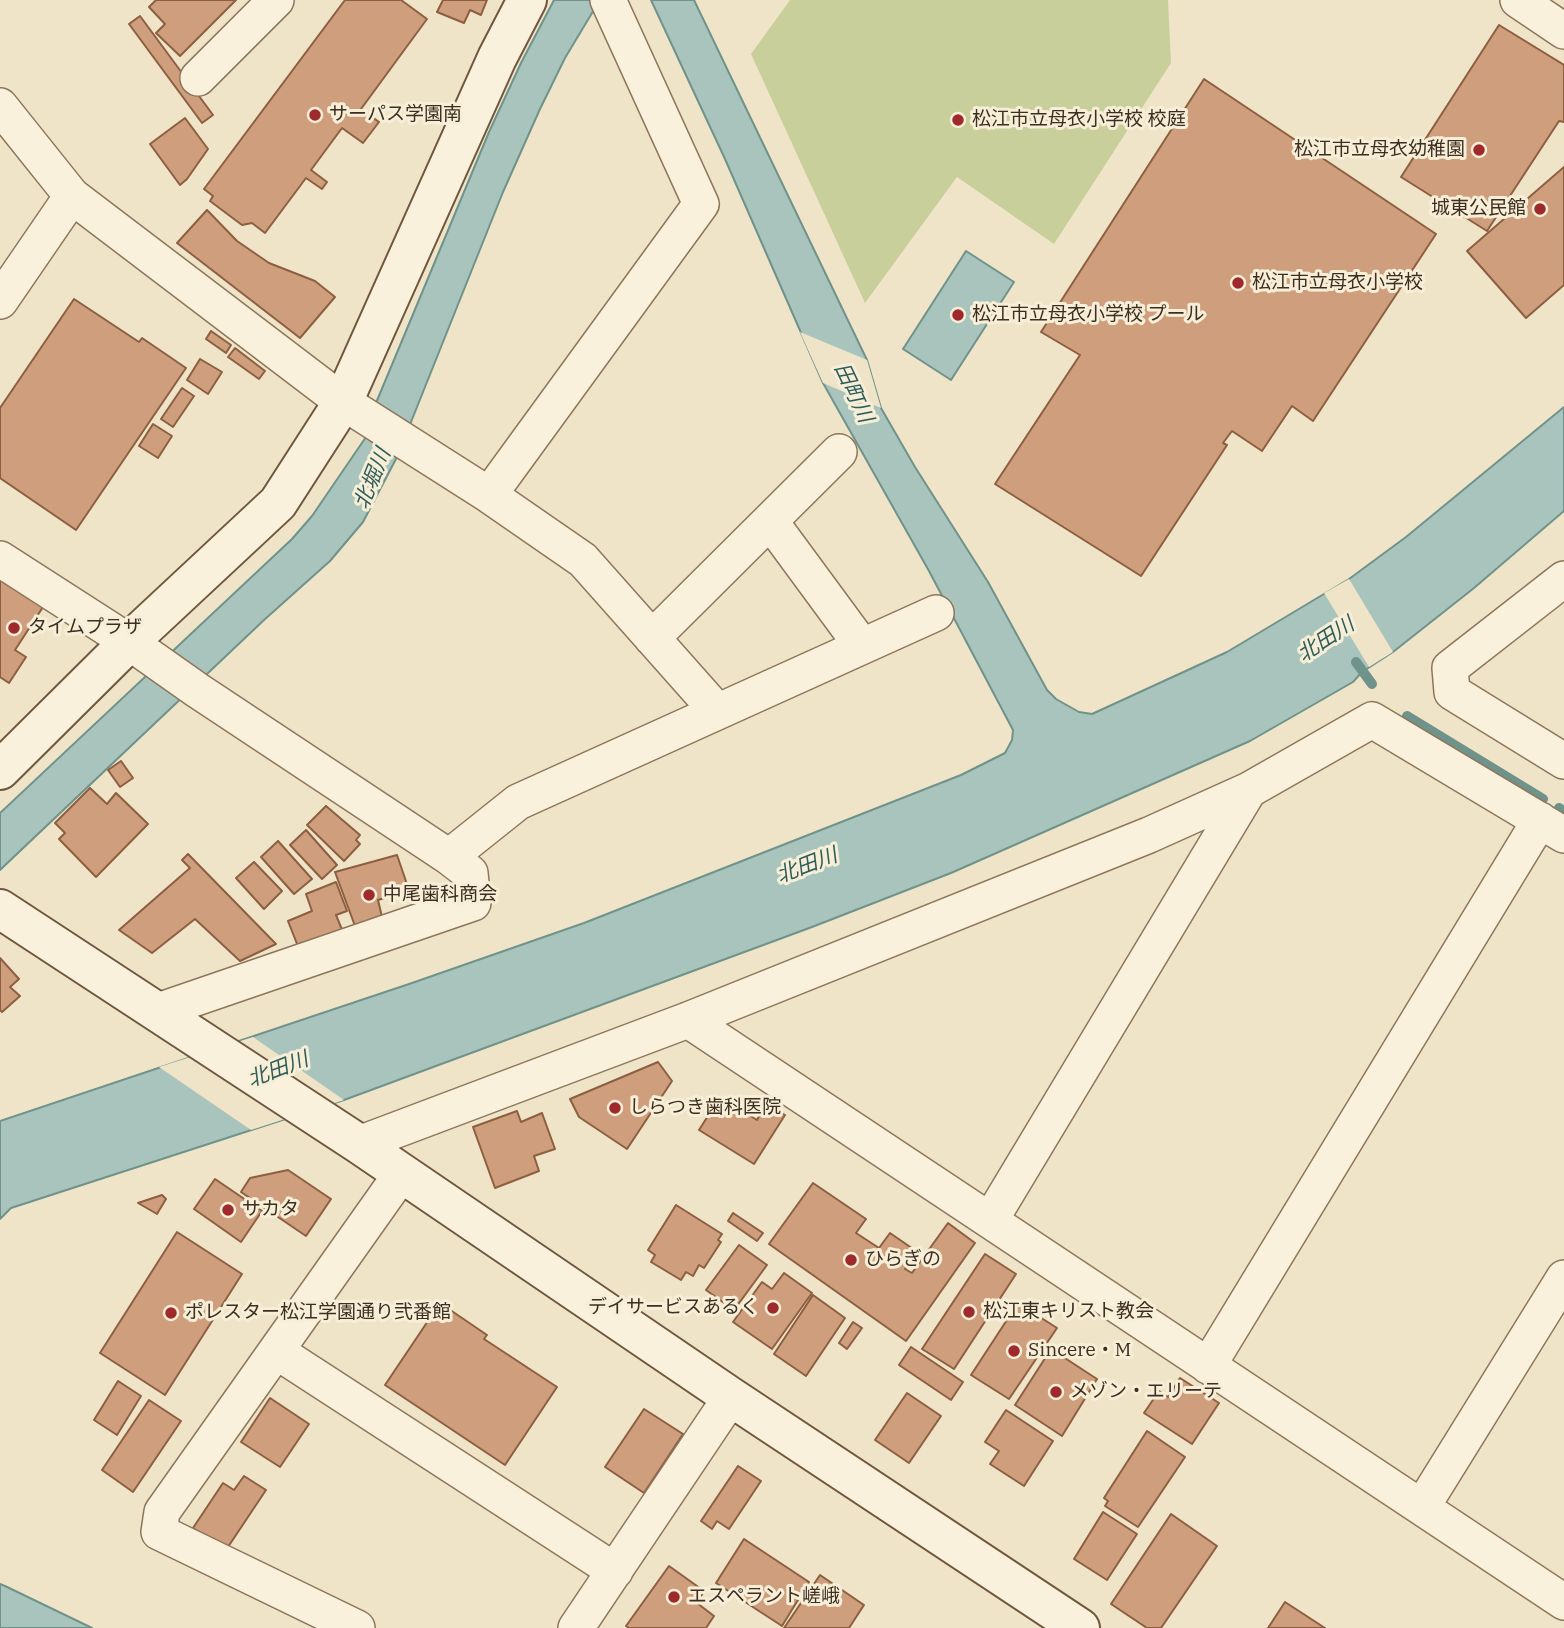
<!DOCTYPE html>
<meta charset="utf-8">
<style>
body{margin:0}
canvas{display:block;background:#f0e4c8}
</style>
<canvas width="1564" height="1628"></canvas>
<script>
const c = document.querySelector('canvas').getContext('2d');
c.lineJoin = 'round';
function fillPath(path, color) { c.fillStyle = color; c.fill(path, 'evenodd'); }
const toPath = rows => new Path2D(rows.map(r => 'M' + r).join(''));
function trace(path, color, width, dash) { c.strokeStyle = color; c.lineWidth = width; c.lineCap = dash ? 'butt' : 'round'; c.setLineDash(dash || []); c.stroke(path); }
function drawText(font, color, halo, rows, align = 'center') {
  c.font = font + ' "IBM Plex Serif","Noto Sans JP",serif'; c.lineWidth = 6; c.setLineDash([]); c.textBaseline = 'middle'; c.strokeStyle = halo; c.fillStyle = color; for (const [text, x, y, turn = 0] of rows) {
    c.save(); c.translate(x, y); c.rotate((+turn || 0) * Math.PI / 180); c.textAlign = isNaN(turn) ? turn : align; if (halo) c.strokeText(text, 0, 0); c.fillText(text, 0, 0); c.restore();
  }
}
const green = toPath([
 [790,0,1168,0,1171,63,1054,244,957,177,865,303,751,54]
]);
const water = toPath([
 [554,0,606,0,595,8,565,58,540,109,503,192,397,457,363,522,330,561,264,620,0,870,0,813,292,539,312,516,366,437,376,403,489,132,521,63,554,0],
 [651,0,694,0,867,360,881,408,915,467,988,582,1047,690,1056,699,1079,712,1092,714,1227,652,1349,579,1406,537,1564,407,1564,511,1474,588,1393,652,1362,672,1353,682,1250,741,951,873,812,927,344,1100,11,1208,0,1219,0,1121,412,983,584,923,961,775,1005,753,1012,740,1013,730,929,571,823,383,725,159,651,0],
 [966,251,1014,282,951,380,903,349,966,251],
 [0,1584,5,1586,92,1628,0,1628,0,1584]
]);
const pier = toPath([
 [800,332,867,360,881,408,823,383],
 [1349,579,1393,652,1369,667,1324,593],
 [253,1037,344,1100,251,1130,159,1067]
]);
const stream = toPath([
 [1356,662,1372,684],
 [1407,716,1543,799],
 [1559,808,1564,812]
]);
const building = toPath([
 [156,0,236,0,180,56,156,33,165,24,149,7,156,0],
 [345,0,401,0,427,19,361,109,379,122,363,143,342,128,311,170,327,182,322,189,306,178,265,233,252,223,242,225,210,201,213,196,204,189,345,0],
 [443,0,487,0,481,15,470,10,464,23,437,12,443,0],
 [140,16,213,115,202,123,129,24,140,16],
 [1499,25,1564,65,1564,122,1559,121,1487,231,1401,177,1499,25],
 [1204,79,1436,234,1313,421,1292,406,1262,451,1232,431,1223,443,1227,445,1141,576,995,484,1080,355,1041,332,1204,79],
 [185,118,208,149,187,179,180,185,150,144,185,118],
 [1564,167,1564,285,1526,318,1467,251,1564,167],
 [207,210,237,241,269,263,315,281,335,297,300,338,177,243,207,210],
 [74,299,139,342,142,338,186,368,76,530,0,478,0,408,74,299],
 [211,331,231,345,226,353,206,339,211,331],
 [235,348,265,371,259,379,228,357,235,348],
 [200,359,222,372,208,394,187,380,200,359],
 [182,388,194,396,173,427,161,419,182,388],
 [153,424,172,436,158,458,139,446,153,424],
 [0,578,43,607,15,650,26,657,9,683,0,677,0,578],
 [121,761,133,778,120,787,108,770,121,761],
 [90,788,107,804,116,793,148,824,96,877,59,839,65,833,55,823,90,788],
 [326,806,360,835,356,840,360,844,344,861,307,825,326,806],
 [306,830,337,865,322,879,290,845,306,830],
 [278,841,312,879,294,894,261,857,278,841],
 [188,854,276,944,240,961,195,919,152,953,119,930,190,868,182,860,188,854],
 [397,855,409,890,378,900,382,917,355,926,335,872,397,855],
 [254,862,282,891,264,909,236,878,254,862],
 [336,882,347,911,336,915,343,932,299,949,288,921,312,911,306,894,336,882],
 [0,958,19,979,10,987,20,996,2,1012,0,1010,0,958],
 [658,1062,672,1081,627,1149,579,1117,570,1099,658,1062],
 [720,1097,757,1120,766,1103,785,1115,754,1164,699,1130,720,1097],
 [517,1111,521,1122,542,1113,555,1149,534,1156,539,1171,495,1188,473,1127,517,1111],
 [288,1170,331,1199,306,1236,241,1192,250,1178,288,1170],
 [215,1179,262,1211,241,1242,194,1209,215,1179],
 [813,1183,866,1219,856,1233,879,1248,890,1233,916,1251,905,1269,912,1273,948,1223,975,1243,906,1341,769,1244,813,1183],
 [162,1195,166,1199,157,1214,138,1203,162,1195],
 [676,1205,722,1234,718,1240,721,1242,704,1268,699,1265,693,1276,686,1272,681,1280,651,1262,655,1255,648,1250,676,1205],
 [733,1213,763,1233,757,1241,728,1221,733,1213],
 [177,1232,242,1274,165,1395,100,1353,177,1232],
 [739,1245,767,1265,734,1310,706,1290,739,1245],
 [985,1254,1016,1274,954,1369,922,1349,985,1254],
 [784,1273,812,1293,772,1349,733,1322,762,1282,772,1289,784,1273],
 [813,1295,845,1318,806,1376,774,1354,813,1295],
 [440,1303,487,1335,484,1339,557,1387,505,1465,385,1385,440,1303],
 [1018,1303,1057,1328,1009,1399,971,1375,1018,1303],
 [853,1322,862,1328,847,1349,839,1343,853,1322],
 [911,1347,963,1382,951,1400,899,1365,911,1347],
 [1051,1349,1097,1379,1062,1436,1015,1405,1051,1349],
 [1180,1378,1219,1403,1192,1444,1144,1413,1159,1391,1168,1397,1180,1378],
 [118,1381,141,1396,117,1435,94,1420,118,1381],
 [907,1393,941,1416,909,1463,875,1440,907,1393],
 [270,1398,309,1424,280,1467,241,1442,270,1398],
 [149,1400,181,1421,133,1492,102,1470,149,1400],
 [644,1409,683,1434,644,1493,605,1467,644,1409],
 [1006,1410,1053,1441,1024,1486,990,1464,999,1451,985,1442,1006,1410],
 [1147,1431,1185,1457,1138,1527,1105,1506,1108,1501,1104,1498,1147,1431],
 [738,1466,761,1481,729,1529,717,1521,712,1529,701,1521,738,1466],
 [244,1476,266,1490,226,1550,193,1528,223,1483,234,1490,244,1476],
 [1103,1512,1137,1534,1107,1580,1074,1559,1103,1512],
 [1171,1514,1217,1546,1161,1628,1147,1628,1111,1604,1171,1514],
 [744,1539,809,1582,782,1626,716,1583,744,1539],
 [669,1566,704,1591,697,1603,714,1616,706,1628,629,1628,626,1626,669,1566],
 [820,1575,864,1605,849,1628,784,1628,820,1575],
 [1285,1602,1325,1628,1268,1628,1285,1602]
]);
const street = toPath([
 [1518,0,1564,31],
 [198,78,276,0],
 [0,106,72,196,343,402,489,495,583,560,717,711],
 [0,301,72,196],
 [489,495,701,204,608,0],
 [770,521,862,646],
 [0,559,129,642,197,690,449,857,518,802,936,613],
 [1564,579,1450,668,1452,692,1564,761],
 [652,638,839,452],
 [158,1011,473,903,470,873,449,857],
 [688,1020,1564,1602],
 [359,1144,688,1020,1149,835,1249,790],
 [991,1219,1249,790,1372,720,1564,835],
 [276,1351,615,1571],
 [1208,1366,1540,820],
 [1422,1507,1564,1278],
 [357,1628,159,1532,162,1512,402,1173],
 [576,1628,731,1397]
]);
const secondary = toPath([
 [0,770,129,642,278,503,343,402,497,58,527,0],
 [0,909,359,1144,731,1397,1080,1628]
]);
const markers = [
 [315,115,7,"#9e2a2b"],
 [958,120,7,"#9e2a2b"],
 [1479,150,7,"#9e2a2b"],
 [1540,209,7,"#9e2a2b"],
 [1238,283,7,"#9e2a2b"],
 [958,315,7,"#9e2a2b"],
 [14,628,7,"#9e2a2b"],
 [369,895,7,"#9e2a2b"],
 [615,1108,7,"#9e2a2b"],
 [228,1210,7,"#9e2a2b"],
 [851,1260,7,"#9e2a2b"],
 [773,1308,7,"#9e2a2b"],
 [969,1312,7,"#9e2a2b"],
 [171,1313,7,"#9e2a2b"],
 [1014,1351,7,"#9e2a2b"],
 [1056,1392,7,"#9e2a2b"],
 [674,1597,7,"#9e2a2b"]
];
const poiNames = [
 ["サーパス学園南",329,115],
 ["松江市立母衣小学校 校庭",972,120],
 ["松江市立母衣幼稚園",1465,150,"right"],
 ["城東公民館",1526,209,"right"],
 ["松江市立母衣小学校",1252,283],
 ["松江市立母衣小学校 プール",972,315],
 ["タイムプラザ",28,628],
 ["中尾歯科商会",383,895],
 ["しらつき歯科医院",629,1108],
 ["サカタ",242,1210],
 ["ひらぎの",865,1260],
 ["デイサービスあるく",759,1308,"right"],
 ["松江東キリスト教会",983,1312],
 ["ポレスター松江学園通り弐番館",185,1313],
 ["Sincere・M",1028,1351],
 ["メゾン・エリーテ",1070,1392],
 ["エスペラント嵯峨",688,1597]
];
const waterNames = [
 ["田町川",853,393,65],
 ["北堀川",373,479,-68],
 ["北田川",1326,640,-33],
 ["北田川",807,866,-21],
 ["北田川",278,1070,-21]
];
fillPath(green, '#c9cf9b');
fillPath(water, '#a9c4bc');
trace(water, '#6f938a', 2);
fillPath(pier, '#f0e4c8');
trace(stream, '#6f938a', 10);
fillPath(building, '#cf9f7d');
trace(building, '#8d5f41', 2);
trace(street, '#8d765c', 38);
trace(secondary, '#6f573f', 42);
trace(street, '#faf1dc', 35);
trace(secondary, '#faf1dc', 38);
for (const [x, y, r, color] of markers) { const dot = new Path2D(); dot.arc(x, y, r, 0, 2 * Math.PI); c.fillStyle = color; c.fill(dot); trace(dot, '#f7eed8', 2.5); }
drawText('19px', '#3d2e20', '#f7eed8', poiNames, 'left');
drawText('italic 21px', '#2f5d5a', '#f7eed8', waterNames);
</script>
